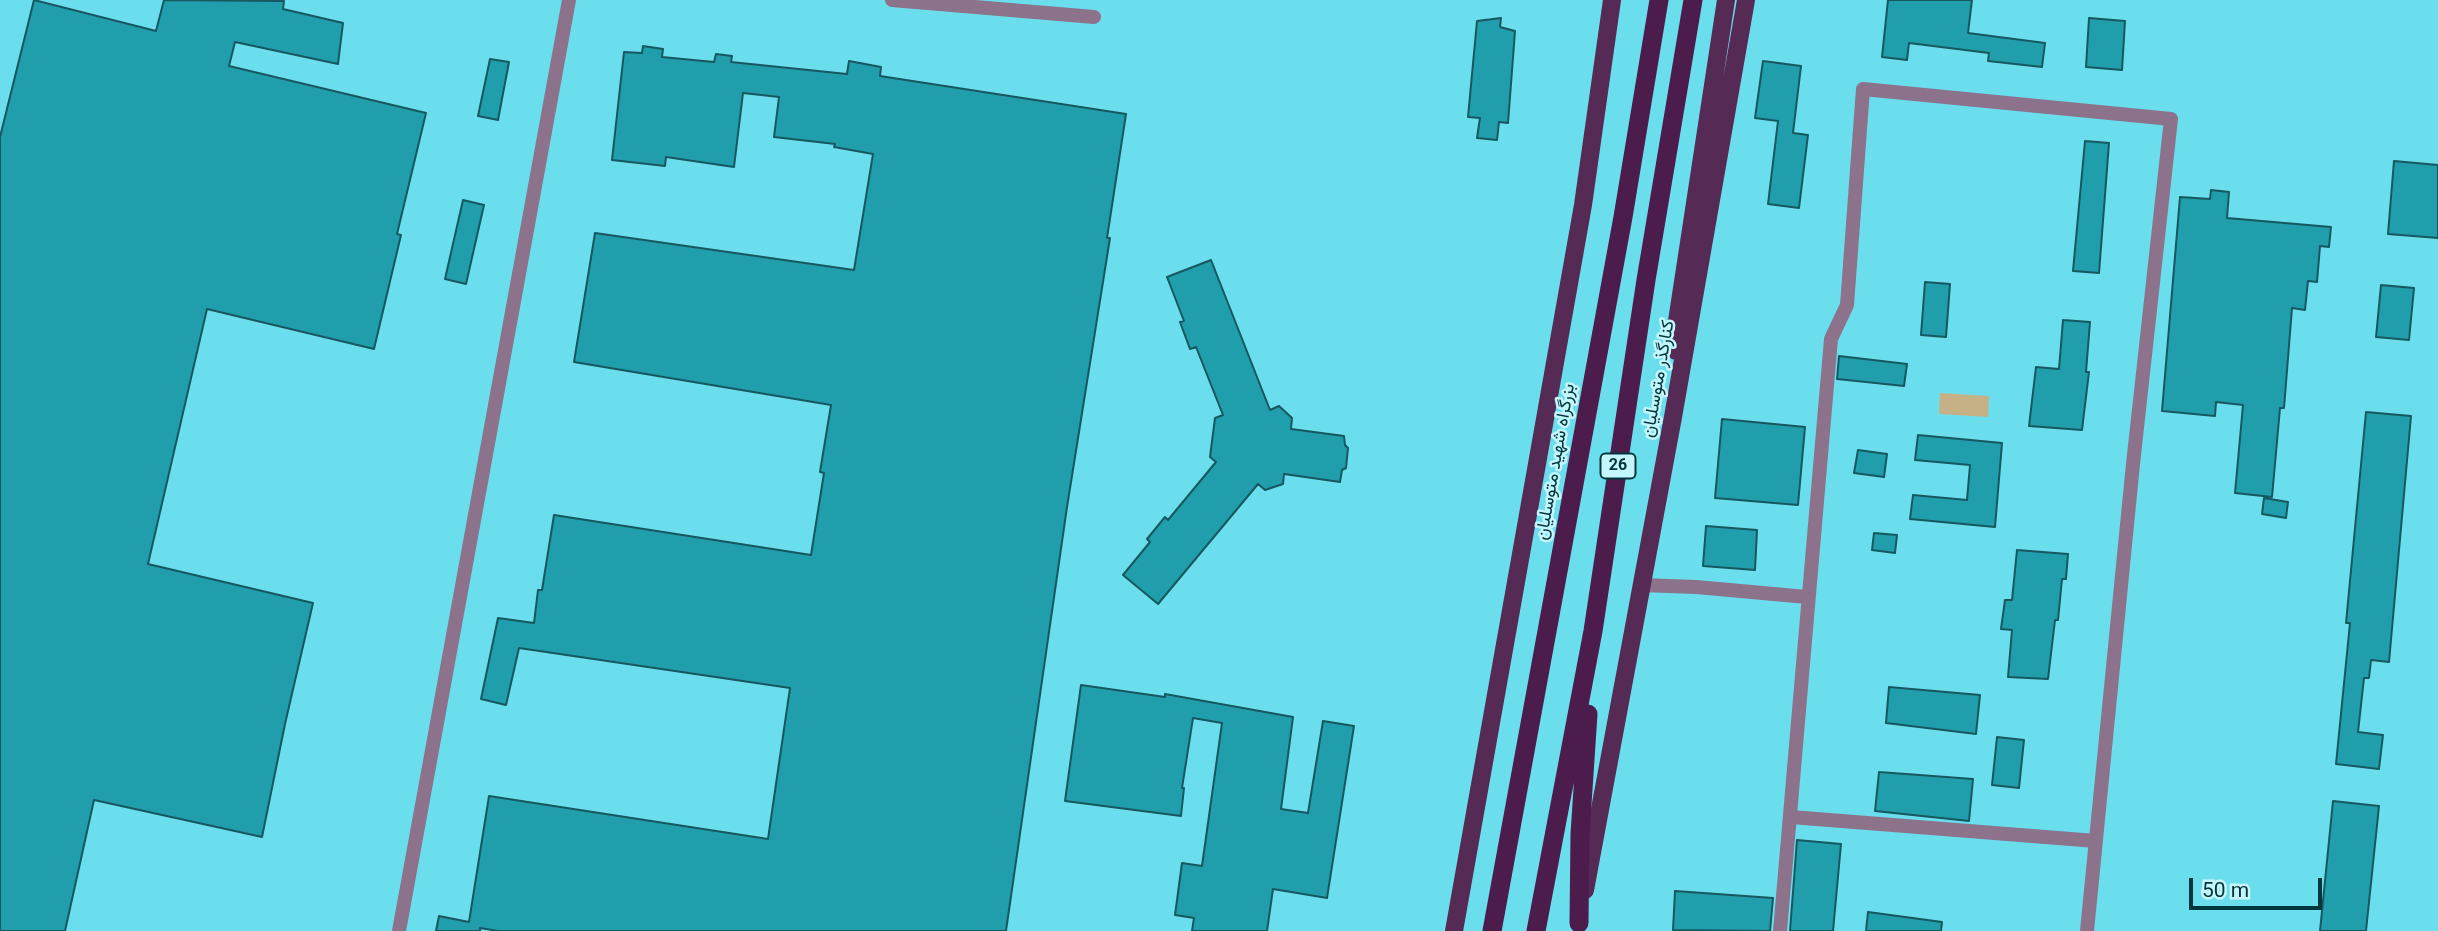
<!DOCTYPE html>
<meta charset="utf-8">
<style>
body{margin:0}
#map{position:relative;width:2438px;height:931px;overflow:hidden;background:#6bdeed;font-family:Roboto,sans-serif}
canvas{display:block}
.scale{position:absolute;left:2189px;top:878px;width:133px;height:32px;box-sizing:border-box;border:4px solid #00363c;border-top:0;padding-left:9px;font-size:21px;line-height:24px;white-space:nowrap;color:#00363c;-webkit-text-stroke:5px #c3f6fd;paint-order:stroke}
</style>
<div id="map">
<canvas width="2438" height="931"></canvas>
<div class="scale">50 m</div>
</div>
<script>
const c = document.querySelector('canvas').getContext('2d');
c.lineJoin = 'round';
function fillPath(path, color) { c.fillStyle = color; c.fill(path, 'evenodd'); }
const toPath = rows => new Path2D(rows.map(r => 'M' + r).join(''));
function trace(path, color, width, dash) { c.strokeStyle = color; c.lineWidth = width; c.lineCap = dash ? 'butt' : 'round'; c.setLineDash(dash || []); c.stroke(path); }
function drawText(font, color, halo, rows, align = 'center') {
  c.font = font + ' Roboto,Vazirmatn,sans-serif'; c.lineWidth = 5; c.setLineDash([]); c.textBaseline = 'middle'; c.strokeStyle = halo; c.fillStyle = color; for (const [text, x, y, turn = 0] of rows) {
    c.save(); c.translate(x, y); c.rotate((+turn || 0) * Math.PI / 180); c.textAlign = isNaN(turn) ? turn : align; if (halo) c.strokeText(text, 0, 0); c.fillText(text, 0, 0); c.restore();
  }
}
const green = toPath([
 [1940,393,1989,396,1988,417,1939,414]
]);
const building = toPath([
 [34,0,156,31,164,0,284,1,283,9,343,23,338,64,235,42,229,66,426,113,397,234,401,235,374,349,207,309,148,564,313,603,285,724,262,837,94,800,65,931,0,931,0,137,34,0],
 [1888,0,1972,0,1968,33,2045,43,2042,67,1988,61,1989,53,1909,43,1907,60,1882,57,1888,0],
 [1501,18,1500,27,1515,31,1508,123,1499,122,1497,140,1477,138,1480,118,1468,117,1477,21,1501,18],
 [2089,18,2125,21,2122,70,2086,67,2089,18],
 [643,46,663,49,662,57,714,62,716,54,732,56,731,62,847,74,849,61,881,67,880,76,1126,114,1107,238,1110,238,1067,507,1006,931,498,931,480,928,480,931,436,931,439,916,469,922,489,796,768,839,790,688,519,648,506,705,481,699,498,618,534,623,538,590,542,590,554,515,811,555,824,473,820,472,831,405,574,362,595,233,854,270,873,154,834,147,835,144,774,137,779,97,743,93,734,167,666,157,665,166,612,160,624,52,642,53,643,46],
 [490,59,509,62,498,120,478,116,490,59],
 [1763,61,1801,66,1793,133,1808,135,1799,208,1768,204,1778,121,1755,118,1763,61],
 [2085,141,2109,143,2099,273,2073,271,2085,141],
 [2394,161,2438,165,2438,238,2388,234,2394,161],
 [2211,190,2229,192,2227,218,2331,227,2329,247,2320,246,2317,282,2308,281,2305,310,2292,308,2284,408,2280,408,2272,497,2235,493,2243,405,2216,402,2215,416,2162,411,2180,197,2210,199,2211,190],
 [463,200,484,205,466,284,445,279,463,200],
 [1211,260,1270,410,1279,406,1292,418,1291,429,1344,436,1345,445,1348,448,1346,468,1342,470,1340,482,1284,474,1283,484,1265,490,1258,484,1158,604,1123,575,1150,542,1147,539,1165,517,1168,520,1216,462,1210,457,1215,418,1223,415,1196,347,1190,349,1180,322,1184,321,1167,277,1211,260],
 [1925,282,1950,284,1946,337,1921,335,1925,282],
 [2381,285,2414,288,2409,340,2376,337,2381,285],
 [2063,320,2090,322,2086,372,2089,372,2082,430,2029,426,2036,367,2059,369,2063,320],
 [1839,356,1907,364,1904,386,1837,379,1839,356],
 [2366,412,2411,416,2389,662,2371,660,2369,678,2364,678,2358,732,2383,735,2379,769,2336,764,2350,623,2346,623,2366,412],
 [1722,419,1805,427,1798,505,1715,498,1722,419],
 [1918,435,2002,443,1995,527,1910,519,1913,495,1967,500,1970,465,1915,460,1918,435],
 [1858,450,1887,454,1884,477,1854,473,1858,450],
 [2264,498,2288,502,2286,518,2262,514,2264,498],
 [1706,526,1757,530,1755,570,1703,566,1706,526],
 [1874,533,1897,535,1895,553,1872,550,1874,533],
 [2017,550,2068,554,2066,579,2062,579,2058,620,2055,620,2048,679,2008,677,2012,630,2001,629,2005,600,2012,600,2017,550],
 [1081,685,1165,697,1165,694,1293,717,1281,809,1308,813,1323,721,1354,726,1327,898,1273,889,1267,931,1192,931,1194,918,1175,915,1182,863,1202,866,1222,723,1193,718,1182,788,1184,788,1181,816,1065,801,1081,685],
 [1889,687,1980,695,1976,734,1886,723,1889,687],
 [1997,737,2024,740,2019,788,1992,785,1997,737],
 [1879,772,1973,779,1969,821,1875,811,1879,772],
 [2333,801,2379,806,2366,931,2320,931,2333,801],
 [1797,840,1841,844,1833,931,1790,931,1797,840],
 [1675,891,1773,898,1770,931,1673,930,1675,891],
 [1868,912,1942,922,1941,931,1866,931,1868,912]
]);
const minor = toPath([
 [1641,585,1696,587,1807,597],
 [1791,817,2096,841],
 [399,931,569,0],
 [1780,931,1831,339,1847,305,1863,89,2171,119,2133,464,2087,931]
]);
const tertiary = toPath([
 [892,0,1094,17]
]);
const primary = toPath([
 [1676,351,1677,321,1726,0],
 [1585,890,1673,417,1746,0],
 [1454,931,1583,205,1612,0]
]);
const trunk = toPath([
 [1579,923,1580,834,1588,714],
 [1492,931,1623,217,1659,0],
 [1536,931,1593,631,1646,280,1693,0]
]);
const shields = [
 [1618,466,35]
];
const shieldNames = [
 ["26",1618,466]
];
const streetNames = [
 ["کنارگذر متوسلیان",1659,379,-80],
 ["بزرگراه شهید متوسلیان",1556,462,-80]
];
fillPath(green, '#c5b185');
fillPath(building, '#219eac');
trace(building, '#17575f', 2);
trace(minor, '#8c728b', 14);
trace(tertiary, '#8c728b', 14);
trace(primary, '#552a55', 18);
trace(trunk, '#4b1c4c', 19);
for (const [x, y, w] of shields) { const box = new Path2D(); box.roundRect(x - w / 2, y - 12.5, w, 25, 5); c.fillStyle = '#c3f6fd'; c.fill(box); trace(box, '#00363c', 2); }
drawText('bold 16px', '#00363c', null, shieldNames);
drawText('18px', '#00363c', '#c3f6fd', streetNames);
</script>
